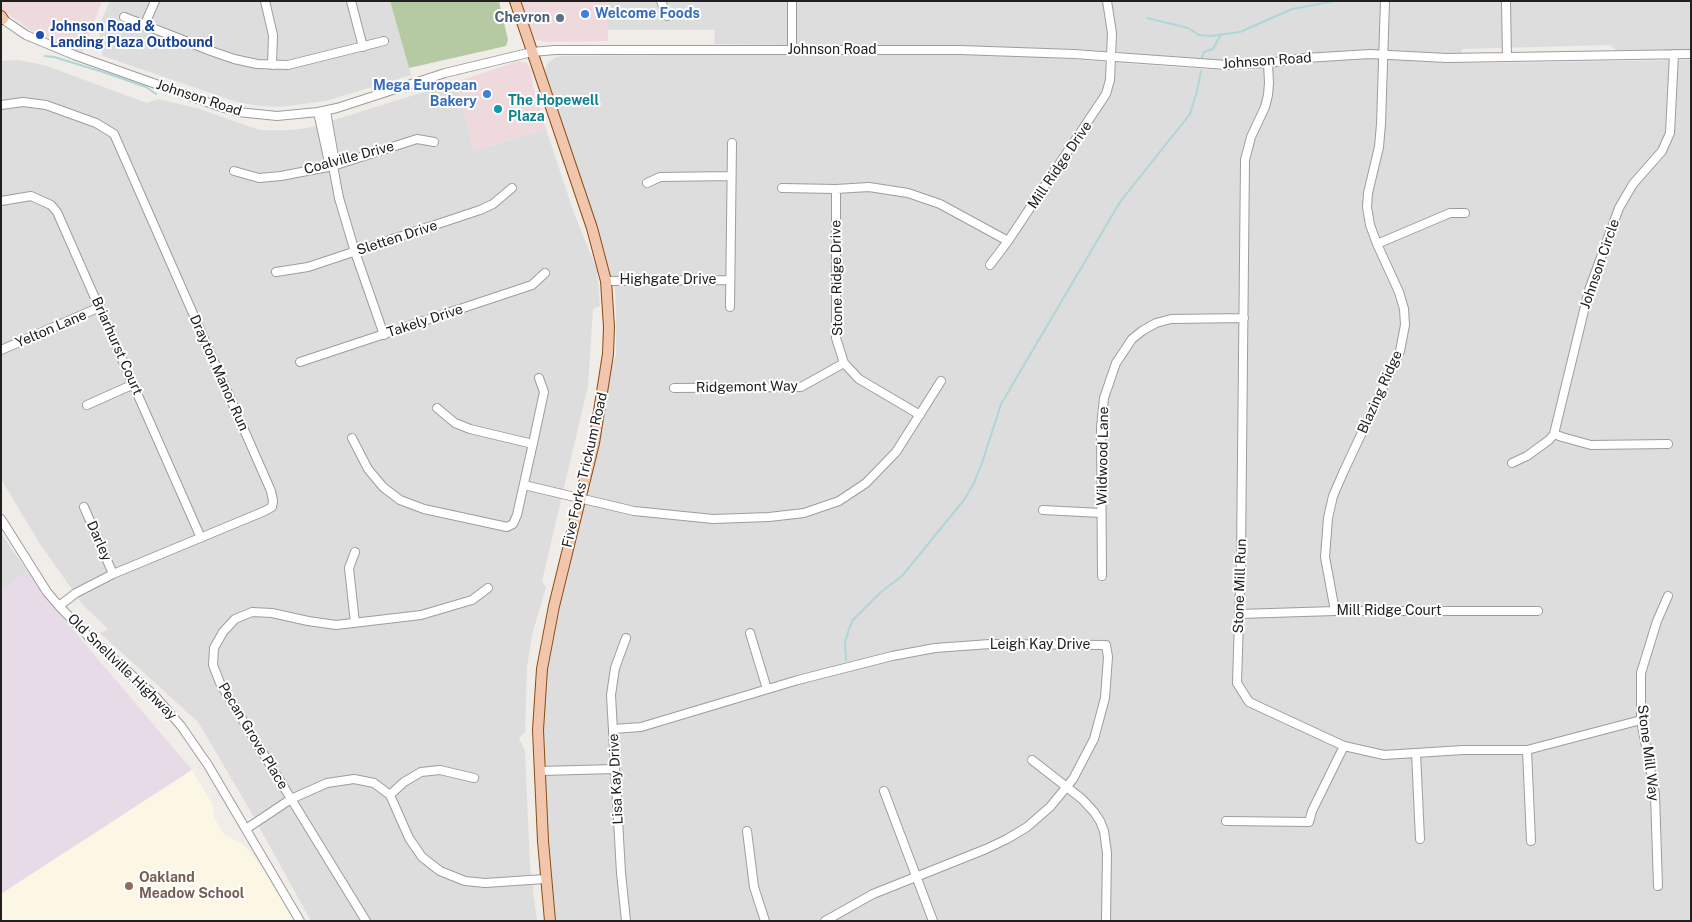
<!DOCTYPE html>
<style>
body{margin:0}
#map{position:relative;width:1692px;height:922px;overflow:hidden;background:#f0ece8;font-family:"Public Sans",sans-serif}
canvas{display:block}
.frame{position:absolute;inset:0;border:2px solid #202020;pointer-events:none}
</style>
<div id="map">
<canvas width="1692" height="922"></canvas>
<div class="frame"></div>
</div>
<script>
const c = document.querySelector('canvas').getContext('2d');
c.lineJoin = 'round';
function fillPath(path, color) { c.fillStyle = color; c.fill(path, 'evenodd'); }
const toPath = rows => new Path2D(rows.map(r => 'M' + r).join(''));
function trace(path, color, width, dash) { c.strokeStyle = color; c.lineWidth = width; c.lineCap = dash ? 'butt' : 'round'; c.setLineDash(dash || []); c.stroke(path); }
function drawText(font, color, halo, rows, align = 'center') {
  c.font = font + ' "Public Sans",sans-serif'; c.lineWidth = 4; c.setLineDash([]); c.textBaseline = 'middle'; c.strokeStyle = halo; c.fillStyle = color; for (const [text, x, y, turn = 0] of rows) {
    c.save(); c.translate(x, y); c.rotate((+turn || 0) * Math.PI / 180); c.textAlign = isNaN(turn) ? turn : align; if (halo) c.strokeText(text, 0, 0); c.fillText(text, 0, 0); c.restore();
  }
}
const residential = toPath([
 [110,1,390,1,411,75,326,101,280,107,259,106,237,102,103,56,98,28],
 [608,1,1691,1,1691,51,1616,50,1610,45,1462,49,1461,63,1488,63,1691,60,1691,921,552,921,544,816,547,802,541,722,545,668,609,373,616,355,616,319,615,289,606,268,545,75,546,66,548,63,556,57,562,56,872,53,1014,55,1187,68,1246,71,1309,62,1309,54,1264,60,1231,61,1077,49,714,44,715,30,608,30],
 [19,60,44,65,147,103,158,99,200,109,259,130,289,130,308,128,456,82,474,151,546,129,575,216,597,270,600,306,593,309,588,386,542,581,546,587,532,635,527,667,525,732,519,738,525,751,530,866,537,921,311,921,247,805,198,722,100,633,108,629,83,605,40,544,1,479,1,61],
 [1,533,27,571,1,593]
]);
const commercial = toPath([
 [1,1,102,1,82,54,42,38,1,9],
 [521,1,608,1,608,41,547,42,536,40,533,36],
 [518,61,527,63,531,69,533,86,546,129,474,151,456,82]
]);
const industrial = toPath([
 [27,571,53,606,192,770,1,894,1,593]
]);
const education = toPath([
 [192,770,214,807,213,816,224,834,245,846,268,875,295,921,1,921,1,894]
]);
const forest = toPath([
 [390,1,499,1,508,40,506,46,409,68]
]);
const stream = toPath([
 [1147,18,1188,28,1199,35,1211,36,1240,32,1292,9,1335,1],
 [45,56,54,57,103,72,146,87,156,94],
 [1202,57,1204,52,1213,49,1221,34],
 [846,660,845,643,849,629,853,620,881,592,902,576,964,500,974,483,983,460,1001,404,1120,202,1190,114,1197,91,1201,71]
]);
const minor = toPath([
 [265,1,273,35,272,65],
 [351,1,363,47],
 [661,1,667,16],
 [1506,1,1507,57],
 [124,17,211,51,234,59,257,64,288,65,384,41],
 [1,18,26,35,74,55,218,106,238,112,277,116,318,112,337,108,445,73,532,52,555,50,960,50,1074,54,1227,65,1268,63,1305,58,1370,54,1447,58,1691,54],
 [144,26,155,1],
 [792,50,792,1],
 [1268,63,1269,83,1268,95,1265,107,1251,137,1245,160,1241,556,1237,683,1249,702,1344,746,1384,755,1463,750,1527,750,1641,720],
 [1,105,23,102,46,105,96,123,114,134,271,491,273,501,272,507,265,511,113,574,76,593,59,606],
 [326,111,334,157,333,166,339,198,355,252,384,335],
 [318,112,328,158,333,166],
 [234,171,259,178,281,176,333,166,417,139,434,142],
 [647,183,660,177,731,176],
 [782,188,836,189,869,187,908,193,940,204,1008,241],
 [836,189,836,338,844,363,859,379,920,415],
 [1,201,31,196,51,205,57,212,201,538],
 [1377,244,1450,213,1465,213],
 [990,265,1008,241,1106,94,1110,80,1112,33,1107,1],
 [276,272,308,267,480,210,493,204,512,188],
 [606,281,730,280],
 [730,307,732,143],
 [1,350,100,307],
 [300,362,532,285,545,273],
 [674,388,801,387,844,363],
 [87,405,134,384],
 [437,408,455,423,470,429,533,444],
 [1554,434,1562,437,1591,445,1668,444],
 [352,438,368,469,383,487,400,500,424,509,507,527,513,524,517,515,535,434,544,392,539,378],
 [1512,463,1527,456,1549,440,1554,434,1589,290,1619,208,1633,184,1662,151,1670,133,1674,54],
 [524,485,634,511,713,519,769,517,804,513,839,501,866,483,896,452,941,381],
 [84,507,113,574],
 [1043,510,1101,513],
 [1,519,47,592,59,606,88,636,155,696,181,726,208,765,300,921],
 [355,552,349,568,355,623],
 [1102,576,1101,427,1104,398,1116,363,1132,339,1142,331,1156,323,1171,319,1244,318],
 [1335,611,1325,557,1328,518,1333,496,1343,473,1400,351,1405,325,1404,309,1399,292,1377,244,1370,225,1367,207,1368,193,1379,147,1381,124,1385,1],
 [1239,614,1335,611,1538,611],
 [750,633,767,689],
 [613,729,641,727,798,680,892,656,935,648,990,644,1106,645,1108,657,1105,698,1094,739,1073,779,1050,807,1027,827,1007,839,986,849,873,894,825,921],
 [1527,750,1531,841],
 [1416,753,1420,839],
 [1032,760,1082,799,1094,812,1100,821,1104,831,1107,853,1106,921],
 [540,771,615,769],
 [884,791,933,921],
 [390,795,404,782,421,772,440,770,474,778],
 [1226,821,1309,822,1312,811,1344,746],
 [246,829,291,799,327,783,354,779,374,783,390,795,409,838,422,857,440,871,465,881,485,883,545,879],
 [747,831,754,887,765,921],
 [1658,886,1655,794,1641,720,1641,673,1657,621,1668,596],
 [366,921,220,683,213,665,214,648,223,632,235,619,252,612,272,613,308,621,336,625,421,615,472,600,488,588],
 [626,921,621,873,611,695,615,668,626,638]
]);
const major = toPath([
 [515,1,592,228,606,281,609,327,608,354,594,443,554,606,542,669,538,730,543,841,550,921],
 [1,16,3,19]
]);
const markers = [
 [585,14,5,"#3f7fe0"],
 [560,18,5,"#5c6f8a"],
 [40,35,5,"#1a4fb4"],
 [487,94,5,"#3f7fe0"],
 [498,109,5,"#0f9aa8"],
 [129,886,5,"#8d6e63"]
];
const shopNames = [
 ["Welcome Foods",595,14],
 ["Mega European",477,86,"right"],
 ["Bakery",477,102,"right"]
];
const serviceNames = [
 ["Chevron",550,18]
];
const transitNames = [
 ["Johnson Road &",50,27],
 ["Landing Plaza Outbound",50,43]
];
const streetNames = [
 ["Johnson Road",832,50],
 ["Johnson Road",1267,61,-4],
 ["Johnson Road",199,98,18],
 ["Coalville Drive",349,158,-15],
 ["Mill Ridge Drive",1060,165,-56],
 ["Sletten Drive",397,238,-18],
 ["Johnson Circle",1600,264,-71],
 ["Stone Ridge Drive",837,278,-91],
 ["Highgate Drive",668,280],
 ["Takely Drive",425,321,-18],
 ["Yelton Lane",51,329,-23],
 ["Briarhurst Court",117,346,66],
 ["Drayton Manor Run",219,373,66],
 ["Ridgemont Way",747,387,-1],
 ["Blazing Ridge",1380,392,-66],
 ["Wildwood Lane",1103,456,-89],
 ["Five Forks Trickum Road",585,470,-77],
 ["Darley",99,541,66],
 ["Stone Mill Run",1240,586,-88],
 ["Mill Ridge Court",1389,611],
 ["Leigh Kay Drive",1040,645],
 ["Old Snellville Highway",122,667,44],
 ["Pecan Grove Place",253,736,59],
 ["Stone Mill Way",1648,753,83],
 ["Lisa Kay Drive",616,779,-93]
];
const cultureNames = [
 ["The Hopewell",508,101],
 ["Plaza",508,117]
];
const educationNames = [
 ["Oakland",139,878],
 ["Meadow School",139,894]
];
fillPath(residential, '#deddde');
fillPath(commercial, '#eedadd');
fillPath(industrial, '#e8dbe8');
fillPath(education, '#fcf7e5');
fillPath(forest, '#b5caa2');
trace(stream, '#aed6d8', 2);
trace(minor, '#9d9d9d', 10);
trace(major, '#8b4c12', 12);
trace(minor, '#fff', 8);
trace(major, '#f1c6ac', 10);
for (const [x, y, r, color] of markers) { const dot = new Path2D(); dot.arc(x, y, r, 0, 2 * Math.PI); c.fillStyle = color; c.fill(dot); trace(dot, '#fff', 2); }
drawText('bold 14px', '#366cbe', '#fff', shopNames, 'left');
drawText('bold 14px', '#4e5e75', '#fff', serviceNames, 'right');
drawText('bold 14px', '#164399', '#fff', transitNames, 'left');
drawText('14px', '#202020', '#fff', streetNames);
drawText('bold 14px', '#0d838f', '#fff', cultureNames, 'left');
drawText('bold 14px', '#785e54', '#fff', educationNames, 'left');
</script>
